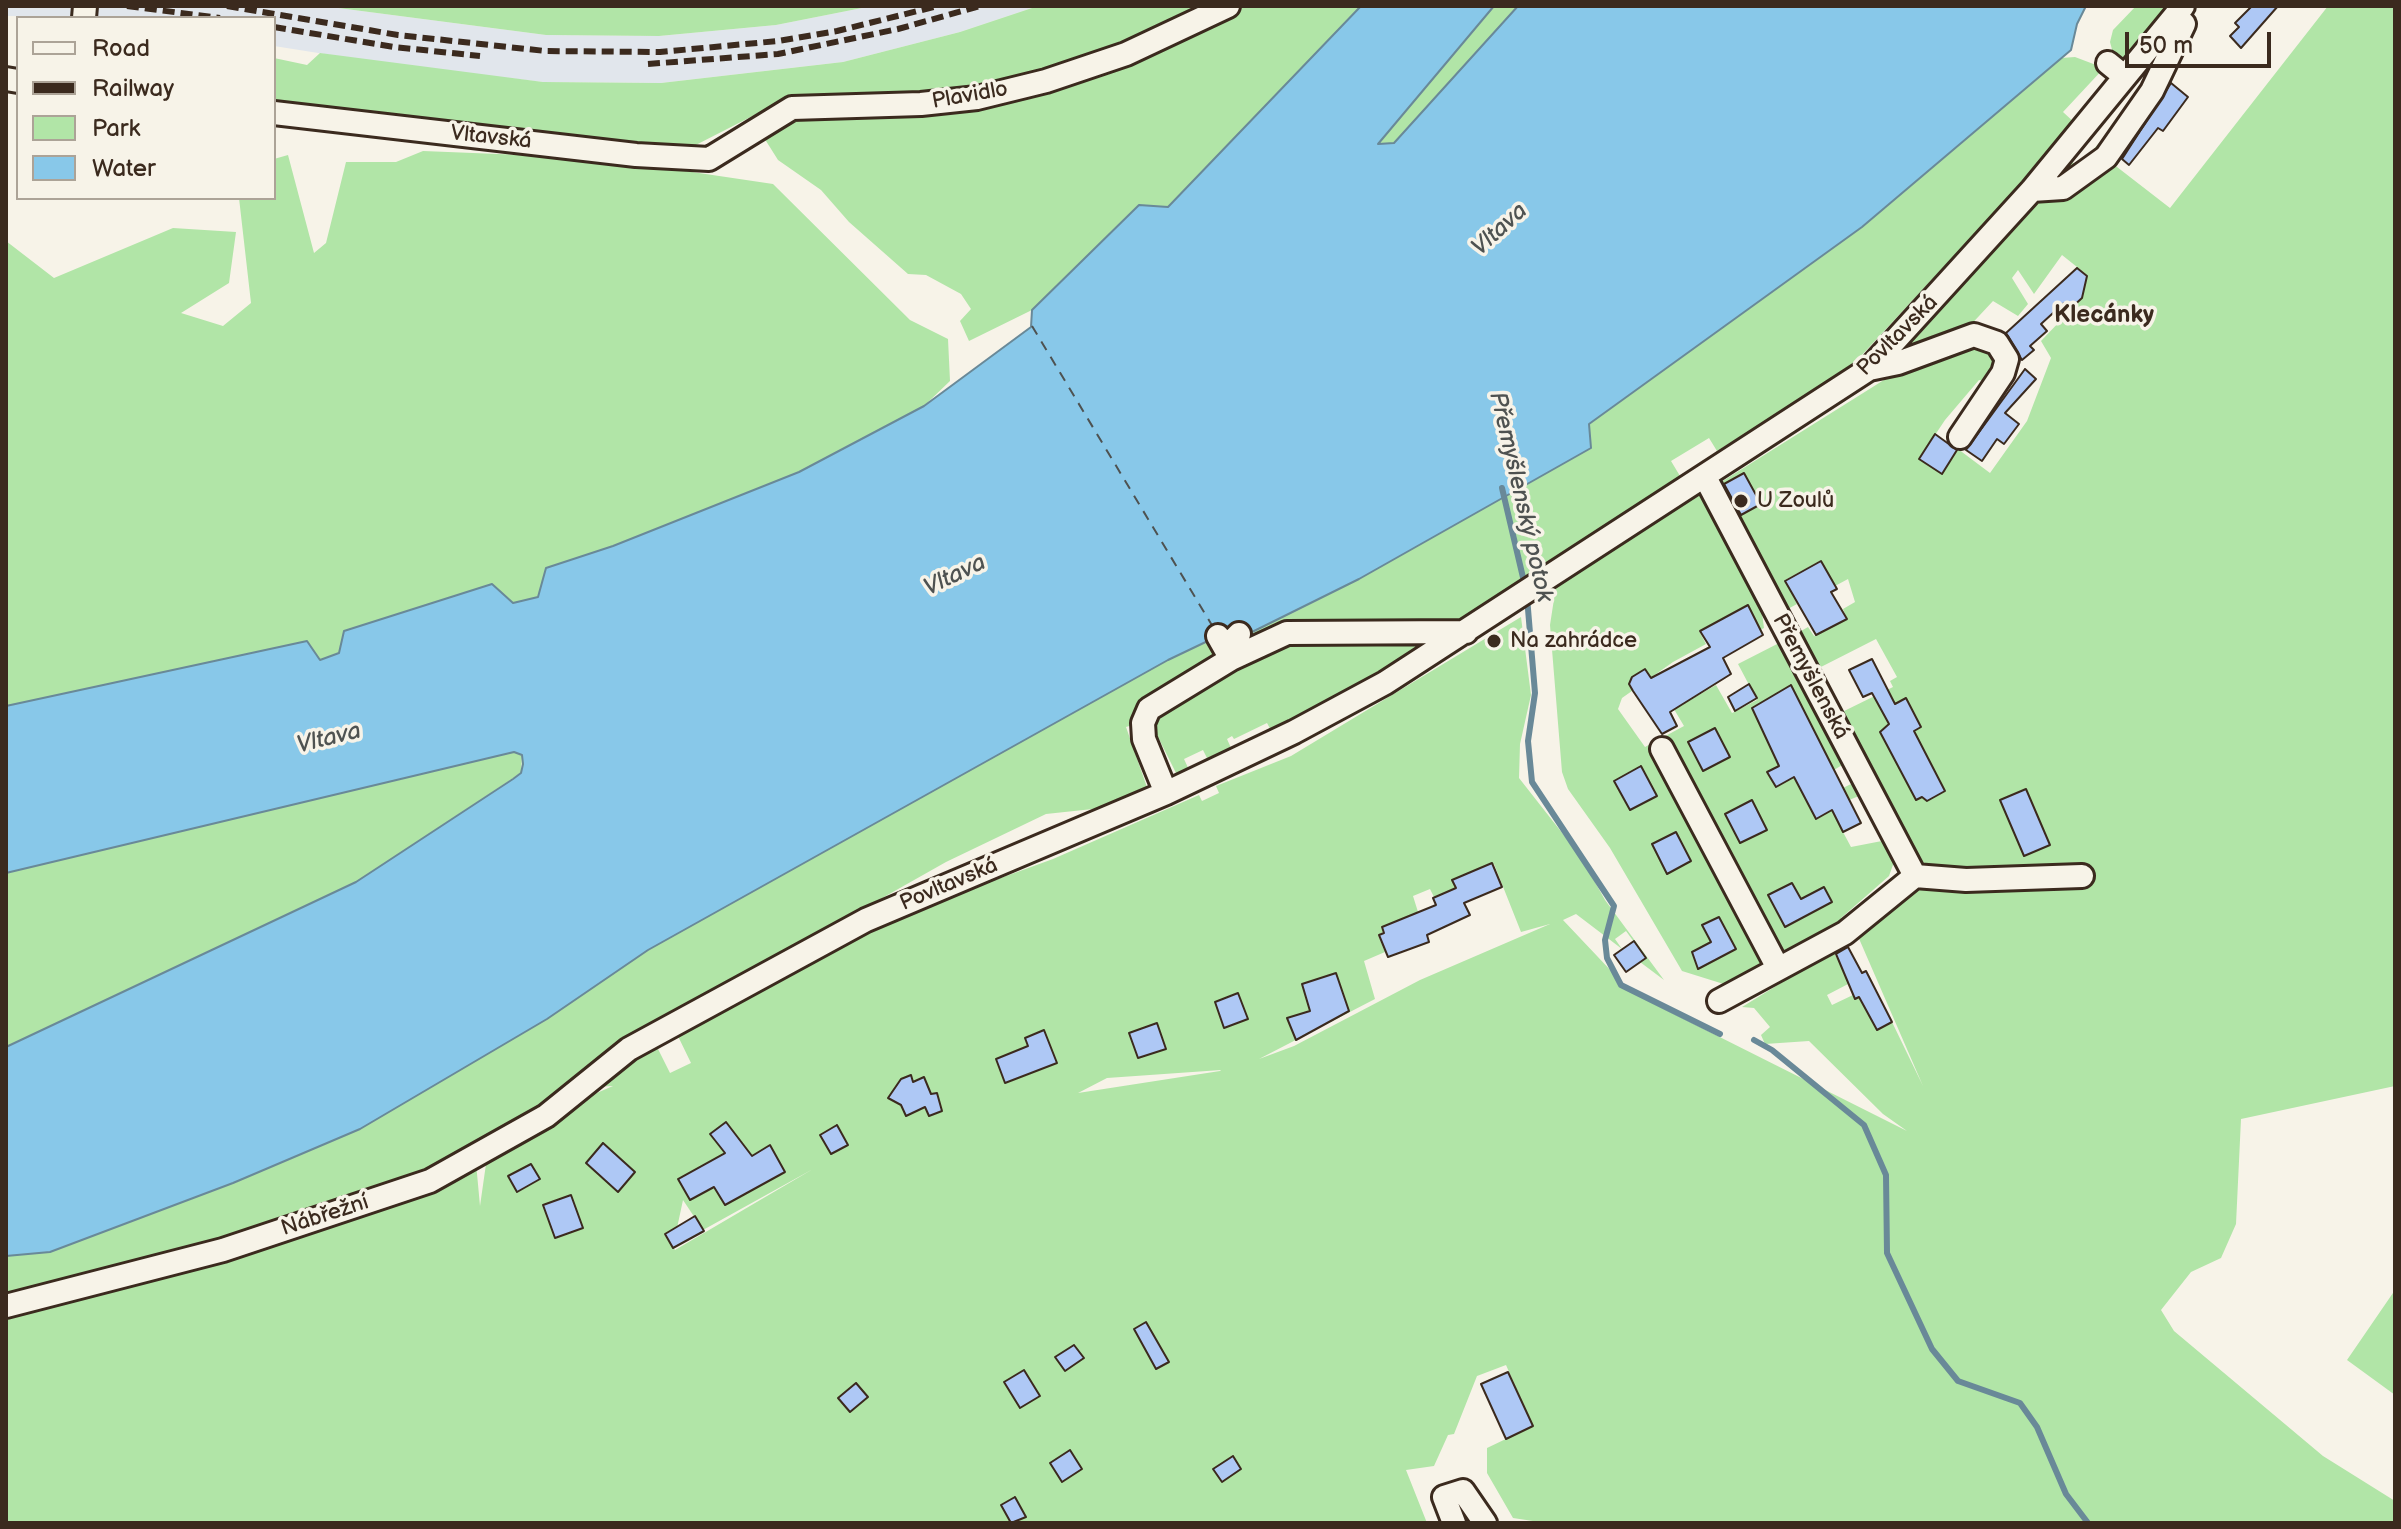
<!DOCTYPE html>
<meta charset="utf-8">
<style>
body{margin:0}
#map{position:relative;width:2401px;height:1529px;overflow:hidden;background:#f7f3e8;font-family:"Balsamiq Sans",sans-serif}
canvas{display:block}
.frame{position:absolute;inset:0;border:8px solid #3b2a1e;pointer-events:none}
.legend{position:absolute;left:16px;top:16px;width:260px;height:184px;box-sizing:border-box;background:#f7f3e8;border:2px solid #aca397;margin:0;padding:10px 14px;list-style:none;font-size:24px;color:#3b2a1e}
.legend li{display:flex;align-items:center;gap:16px;height:40px}
.legend b{width:40px;border:2px solid #aca397}
.scale{position:absolute;left:2125px;top:32px;width:146px;height:36px;box-sizing:border-box;border:4px solid #3b2a1e;border-top:0;padding-left:10px;font-size:24px;line-height:28px;white-space:nowrap;color:#3b2a1e;-webkit-text-stroke:6px #f7f3e8;paint-order:stroke}
</style>
<div id="map">
<canvas width="2401" height="1529"></canvas>
<div class="frame"></div>
<ul class="legend">
<li><b style="height:10px;background:#f7f3e8"></b>Road</li>
<li><b style="height:10px;background:#3b2a1e"></b>Railway</li>
<li><b style="height:22px;background:#b1e5a7"></b>Park</li>
<li><b style="height:22px;background:#88c8e9"></b>Water</li>
</ul>
<div class="scale">50 m</div>
</div>
<script>
const c = document.querySelector('canvas').getContext('2d');
c.lineJoin = 'round';
function fillPath(path, color) { c.fillStyle = color; c.fill(path, 'evenodd'); }
const toPath = rows => new Path2D(rows.map(r => 'M' + r).join(''));
function trace(path, color, width, dash) { c.strokeStyle = color; c.lineWidth = width; c.lineCap = dash ? 'butt' : 'round'; c.setLineDash(dash || []); c.stroke(path); }
function drawText(font, color, halo, rows, align = 'center') {
  c.font = font + ' "Balsamiq Sans",sans-serif'; c.lineWidth = 7; c.setLineDash([]); c.textBaseline = 'middle'; c.strokeStyle = halo; c.fillStyle = color; for (const [text, x, y, turn = 0] of rows) {
    c.save(); c.translate(x, y); c.rotate((+turn || 0) * Math.PI / 180); c.textAlign = isNaN(turn) ? turn : align; if (halo) c.strokeText(text, 0, 0); c.fillText(text, 0, 0); c.restore();
  }
}
const built = toPath([
 [6,6,323,6,546,35,659,36,776,25,872,6,1038,6,960,32,843,62,661,83,543,82,394,65,274,46,274,18,6,16]
]);
const green = toPath([
 [323,6,872,6,776,25,659,36,546,35],
 [1038,6,1217,6,1181,26,1011,85,869,101,778,103,686,150,441,128,274,101,274,58,307,65,320,53,543,82,661,83,843,62,960,32],
 [1243,6,1361,6,1168,207,1139,205,1032,310,969,341,960,321,971,309,961,294,926,275,908,274,849,222,821,190,778,160,761,133,795,114,902,112,1207,26],
 [1494,6,1518,6,1394,143,1377,144],
 [2136,6,2172,6,2132,56,2122,59,2114,57,2110,42,2113,30],
 [2328,6,2395,6,2395,1086,2241,1119,2236,1224,2221,1258,2191,1272,2161,1310,2174,1331,2323,1456,2395,1501,2395,1523,1546,1523,1513,1518,1487,1473,1487,1448,1533,1426,1506,1365,1477,1376,1454,1434,1448,1435,1434,1466,1406,1470,1427,1523,6,1523,6,1256,50,1252,233,1183,360,1129,547,1019,648,950,1168,660,1235,627,1242,637,1359,579,1590,448,1589,424,1862,227,2061,58,2075,57,2104,68,2063,112,2076,124,1848,370,1717,451,1709,438,1671,461,1680,476,1386,676,1274,736,1267,723,1234,739,1232,736,1227,739,1231,748,1207,758,1203,750,1184,759,1190,772,1178,777,1155,731,1136,724,1126,727,1149,793,1121,806,1046,814,946,862,753,971,685,1004,592,1064,535,1112,475,1152,480,1206,486,1164,578,1101,613,1086,593,1087,655,1043,670,1073,691,1063,675,1030,885,920,1053,859,1199,795,1202,801,1219,793,1216,786,1291,756,1521,617,1531,695,1520,744,1519,778,1581,857,1605,900,1664,980,1640,962,1645,957,1626,931,1615,939,1622,949,1576,914,1563,920,1632,993,1907,1131,1883,1114,1809,1041,1765,1044,1761,1035,1770,1027,1754,1008,1742,1007,1833,951,1850,983,1827,995,1832,1005,1853,995,1855,999,1859,997,1877,1030,1892,1022,1923,1086,1857,934,1924,872,1838,714,1893,687,1890,681,1897,677,1876,639,1815,670,1796,634,1808,627,1814,636,1847,619,1843,609,1855,602,1848,579,1835,586,1820,561,1785,580,1797,604,1784,611,1718,484,1895,373,1984,343,1997,358,1991,383,1979,380,1945,420,1919,459,1942,473,1958,449,1990,473,2027,421,2051,358,2041,341,2083,297,2087,275,2062,255,2034,294,2018,270,2012,278,2028,304,2018,316,1993,301,1965,331,1894,354,1971,275,2072,162,2079,166,2099,143,2107,148,2108,160,2170,208],
 [1494,864,1521,932,1550,924,1420,980,1294,1046,1259,1059,1375,999,1364,961,1385,952,1378,935,1383,932,1381,927,1418,912,1413,896,1430,889,1434,897,1458,888,1455,879],
 [1221,1070,1220,1071,1078,1093,1107,1078],
 [813,1169,675,1250,664,1234,677,1228,683,1200,703,1230],
 [423,151,598,158,773,184,910,320,948,339,950,381,924,406,799,472,613,546,546,568,539,597,320,660,307,642,6,706,6,241,54,278,173,228,236,232,229,283,181,313,223,326,251,303,239,198,274,198,274,159,288,155,314,253,326,243,346,162,396,162],
 [1700,490,1760,599,1764,628,1760,630,1747,605,1699,631,1706,644,1673,662,1622,698,1618,709,1645,747,1684,726,1659,684,1662,681,1678,707,1716,685,1732,713,1757,700,1738,664,1783,641,1847,762,1834,770,1817,801,1857,781,1864,794,1849,800,1836,819,1851,847,1887,840,1894,862,1889,876,1841,918,1843,922,1730,986,1682,971,1610,848,1568,789,1562,772,1550,625,1556,586],
 [514,752,522,755,521,773,356,882,6,1047,6,873],
 [2395,1290,2395,1395,2347,1360]
]);
const water = toPath([
 [1361,6,1494,6,1378,144,1394,143,1518,6,2086,6,2077,24,2071,50,1862,227,1589,424,1591,448,1359,579,1242,637,1235,628,1168,660,648,950,547,1019,360,1129,233,1183,50,1252,6,1256,6,1047,356,882,513,779,521,773,523,764,522,755,514,752,6,873,6,706,307,641,320,660,339,653,344,631,492,584,513,603,538,597,546,568,613,546,799,472,924,406,1031,327,1032,310,1139,205,1168,207,1361,6]
]);
const stream = toPath([
 [1502,488,1525,586],
 [1527,597,1535,693,1528,741,1532,782,1614,906,1605,940,1607,958,1621,985,1720,1034],
 [1754,1040,1772,1050,1864,1125,1886,1175,1887,1253,1932,1349,1958,1381,2020,1403,2037,1427,2066,1494,2088,1523]
]);
const ferry = toPath([
 [1032,326,1213,627]
]);
const building = toPath([
 [2252,6,2278,6,2241,48,2230,36,2239,27,2235,23,2252,6],
 [2171,83,2188,97,2163,131,2158,128,2129,165,2122,159,2171,83],
 [2077,268,2087,276,2082,298,2070,309,2064,303,2041,324,2047,331,2030,346,2034,350,2022,360,2006,333,2077,268],
 [2025,369,2036,379,2005,413,2019,424,2004,444,1997,439,1982,461,1966,450,2025,369],
 [1935,434,1957,450,1942,474,1919,459,1935,434],
 [1744,473,1761,504,1741,515,1724,484,1744,473],
 [1821,561,1837,589,1831,592,1847,619,1816,635,1785,581,1821,561],
 [1748,605,1763,635,1723,658,1731,674,1670,712,1677,726,1662,734,1633,691,1629,684,1632,677,1645,669,1651,678,1710,647,1700,631,1748,605],
 [1872,659,1895,704,1906,698,1921,727,1914,731,1945,791,1927,801,1922,797,1916,800,1880,732,1889,724,1872,693,1863,697,1849,670,1872,659],
 [1749,684,1757,698,1735,711,1728,697,1749,684],
 [1791,685,1861,823,1843,832,1832,810,1816,819,1794,777,1776,787,1767,772,1779,766,1752,708,1791,685],
 [1715,728,1730,757,1703,771,1688,742,1715,728],
 [1641,766,1657,796,1630,810,1614,781,1641,766],
 [2026,789,2050,845,2024,856,2000,800,2026,789],
 [1752,800,1767,830,1740,843,1725,814,1752,800],
 [1676,832,1691,861,1667,874,1652,844,1676,832],
 [1492,863,1502,887,1464,903,1470,915,1427,935,1429,942,1388,957,1379,935,1384,933,1382,927,1436,905,1433,898,1456,888,1452,880,1492,863],
 [1792,883,1801,899,1824,887,1832,902,1785,927,1768,895,1792,883],
 [1719,917,1736,949,1698,969,1692,952,1711,942,1702,925,1719,917],
 [1634,941,1646,958,1626,972,1614,955,1634,941],
 [1848,947,1862,973,1866,971,1892,1022,1877,1030,1859,997,1855,999,1836,954,1848,947],
 [1336,973,1349,1011,1296,1040,1287,1018,1310,1011,1302,984,1336,973],
 [1238,993,1248,1019,1224,1028,1215,1002,1238,993],
 [1157,1023,1166,1049,1138,1058,1129,1033,1157,1023],
 [1044,1030,1057,1063,1005,1083,996,1059,1028,1046,1025,1038,1044,1030],
 [911,1075,913,1082,924,1077,931,1094,937,1093,942,1111,929,1116,925,1107,906,1116,901,1105,888,1098,901,1079,911,1075],
 [726,1122,752,1156,770,1145,785,1172,725,1205,714,1187,690,1200,678,1179,725,1153,710,1134,726,1122],
 [837,1125,848,1145,831,1154,820,1135,837,1125],
 [603,1143,635,1172,618,1192,586,1163,603,1143],
 [531,1164,540,1179,517,1192,508,1176,531,1164],
 [571,1195,583,1228,555,1238,543,1205,571,1195],
 [695,1216,704,1231,673,1248,665,1234,695,1216],
 [1146,1322,1169,1362,1156,1369,1134,1329,1146,1322],
 [1074,1345,1084,1358,1065,1371,1055,1357,1074,1345],
 [1024,1370,1040,1396,1020,1408,1004,1382,1024,1370],
 [1508,1372,1533,1426,1506,1439,1481,1384,1508,1372],
 [856,1383,868,1397,850,1412,838,1398,856,1383],
 [1070,1450,1082,1469,1062,1482,1050,1463,1070,1450],
 [1233,1456,1241,1469,1222,1482,1213,1469,1233,1456],
 [1015,1497,1026,1517,1011,1523,1001,1505,1015,1497]
]);
const minor = toPath([
 [84,18,85,6],
 [2108,63,2124,76],
 [6,79,18,81],
 [274,113,636,155,709,159,792,108,921,104,977,98,1046,81,1126,54,1228,6],
 [2032,190,2063,188,2106,157,2152,91,2184,24,2175,16],
 [1869,369,1898,363,1974,335,1997,343,2007,359,2003,373,1960,437],
 [1705,477,1915,876],
 [1218,636,1231,659],
 [1225,648,1239,634],
 [1662,749,1778,968],
 [1166,793,1144,739,1143,723,1149,709,1231,659,1287,633,1466,632],
 [1719,1001,1845,933,1915,876,1966,880,2082,876],
 [6,1306,223,1250,430,1181,546,1116,629,1049,866,920,1166,793,1294,732,1385,683,1869,369,2032,190,2183,6],
 [1454,1523,1444,1497,1463,1491,1485,1523]
]);
const rail = toPath([
 [127,6,220,18],
 [227,6,398,35,545,51,660,52,778,41,837,31,938,6],
 [274,27,394,47,480,56],
 [648,64,778,54,898,29,980,6]
]);
const markers = [
 [1741,501,8,"#3b2a1e"],
 [1494,641,8,"#3b2a1e"]
];
const streetNames = [
 ["Plavidlo",970,96,-10],
 ["Vltavská",491,138,6],
 ["Povltavská",1898,336,-45],
 ["Přemyšlenská",1810,677,62],
 ["Povltavská",949,885,-23],
 ["Nábřežní",325,1216,-18]
];
const poiNames = [
 ["U Zoulů",1757,501],
 ["Na zahrádce",1510,641]
];
const waterNames = [
 ["Vltava",1500,230,-42],
 ["Přemyšlenský potok",1520,497,77],
 ["Vltava",955,576,-26],
 ["Vltava",329,739,-14]
];
const neighbourhoodNames = [
 ["Klecánky",2104,316]
];
fillPath(built, '#e1e6ec');
fillPath(green, '#b1e5a7');
fillPath(water, '#88c8e9');
trace(water, '#698998', 2);
trace(stream, '#698998', 6);
trace(ferry, '#4e5251', 2, [10, 8]);
fillPath(building, '#aec8f5');
trace(building, '#3b2a1e', 2);
trace(minor, '#3b2a1e', 28);
trace(minor, '#f7f3e8', 22);
trace(rail, '#3b2a1e', 6, [12, 6]);
for (const [x, y, r, color] of markers) { const dot = new Path2D(); dot.arc(x, y, r, 0, 2 * Math.PI); c.fillStyle = color; c.fill(dot); trace(dot, '#f7f3e8', 3); }
drawText('22px', '#3b2a1e', '#f7f3e8', streetNames);
drawText('22px', '#3b2a1e', '#f7f3e8', poiNames, 'left');
drawText('italic 24px', '#4e5251', '#f7f3e8', waterNames);
drawText('bold 24px', '#3b2a1e', '#f7f3e8', neighbourhoodNames);
</script>
